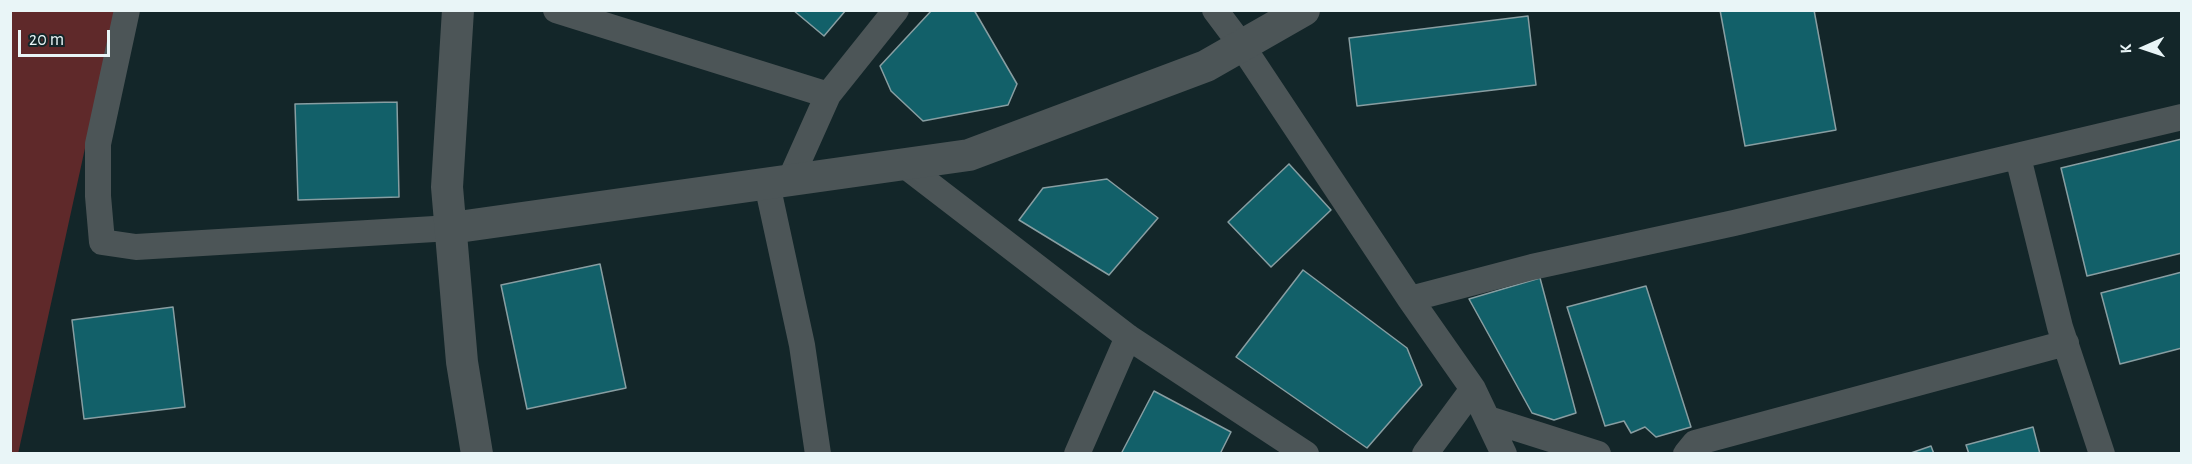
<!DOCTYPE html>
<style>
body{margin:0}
#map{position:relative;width:2192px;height:464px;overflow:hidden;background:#132629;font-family:"Alegreya Sans",sans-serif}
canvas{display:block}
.frame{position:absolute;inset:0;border:12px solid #e9f5f7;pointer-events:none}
.north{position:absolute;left:2114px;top:18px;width:60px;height:60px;-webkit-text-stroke:4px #132629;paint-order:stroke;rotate:267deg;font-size:16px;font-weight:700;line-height:24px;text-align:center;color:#e9f5f7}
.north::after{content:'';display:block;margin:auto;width:21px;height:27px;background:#e9f5f7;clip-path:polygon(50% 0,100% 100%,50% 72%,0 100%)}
.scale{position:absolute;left:18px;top:30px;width:92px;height:27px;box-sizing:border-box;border:3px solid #e9f5f7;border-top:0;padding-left:8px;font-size:18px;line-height:21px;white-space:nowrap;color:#e9f5f7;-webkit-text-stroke:4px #132629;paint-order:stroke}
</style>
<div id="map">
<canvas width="2192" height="464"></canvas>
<div class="frame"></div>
<div class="north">K</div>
<div class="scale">20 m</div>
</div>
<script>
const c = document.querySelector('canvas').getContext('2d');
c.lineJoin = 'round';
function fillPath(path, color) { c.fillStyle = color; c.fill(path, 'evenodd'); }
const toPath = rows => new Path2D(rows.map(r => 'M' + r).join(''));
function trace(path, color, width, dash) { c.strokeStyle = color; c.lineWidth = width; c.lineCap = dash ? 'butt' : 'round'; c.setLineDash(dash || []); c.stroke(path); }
const green = toPath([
 [10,11,122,11,89,130,18,454,10,453]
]);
const building = toPath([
 [793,10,846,10,824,36,793,10],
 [932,10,974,10,1017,84,1008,105,923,121,891,91,880,66,932,10],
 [1720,10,1814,10,1836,130,1745,146,1720,10],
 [1528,16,1536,85,1357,106,1349,38,1528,16],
 [397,102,399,197,298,200,295,104,397,102],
 [2182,139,2182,253,2087,276,2061,168,2182,139],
 [1289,164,1331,210,1271,267,1228,222,1289,164],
 [1107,179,1158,218,1109,275,1019,220,1043,188,1107,179],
 [600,264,626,388,527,409,501,285,600,264],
 [1303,270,1407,348,1422,385,1367,448,1236,357,1303,270],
 [2182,272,2182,348,2120,364,2101,293,2182,272],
 [1540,278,1576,413,1554,420,1532,413,1469,299,1540,278],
 [1646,286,1691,427,1656,437,1645,427,1631,433,1624,421,1605,426,1567,307,1646,286],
 [173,307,185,407,84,419,72,320,173,307],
 [1154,391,1231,432,1220,454,1121,454,1154,391],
 [2033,427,2040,454,1969,454,1966,445,2033,427],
 [1931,446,1934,454,1908,454,1931,446]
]);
const minor = toPath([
 [127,10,98,144,98,196,102,242,136,247,451,228],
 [556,10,828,95],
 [1215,10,1242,46,1410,299,1473,389,1504,454],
 [2018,157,2060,327,2102,454],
 [903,164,1128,337,1306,454],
 [790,180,828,95,896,10],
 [767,184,802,345,818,454],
 [1410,299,1532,267,1734,223,2182,117],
 [1488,419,1598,454],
 [1077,454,1128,337],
 [1425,454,1473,389],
 [1686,454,1695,443,2066,343]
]);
const tertiary = toPath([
 [458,10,447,187,462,362,477,454],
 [451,228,969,155,1206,66,1304,10]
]);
fillPath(green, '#5f292a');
fillPath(building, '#126069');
trace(building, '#889ea2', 1.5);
trace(minor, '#4c5557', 26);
trace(tertiary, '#4c5557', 32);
</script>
